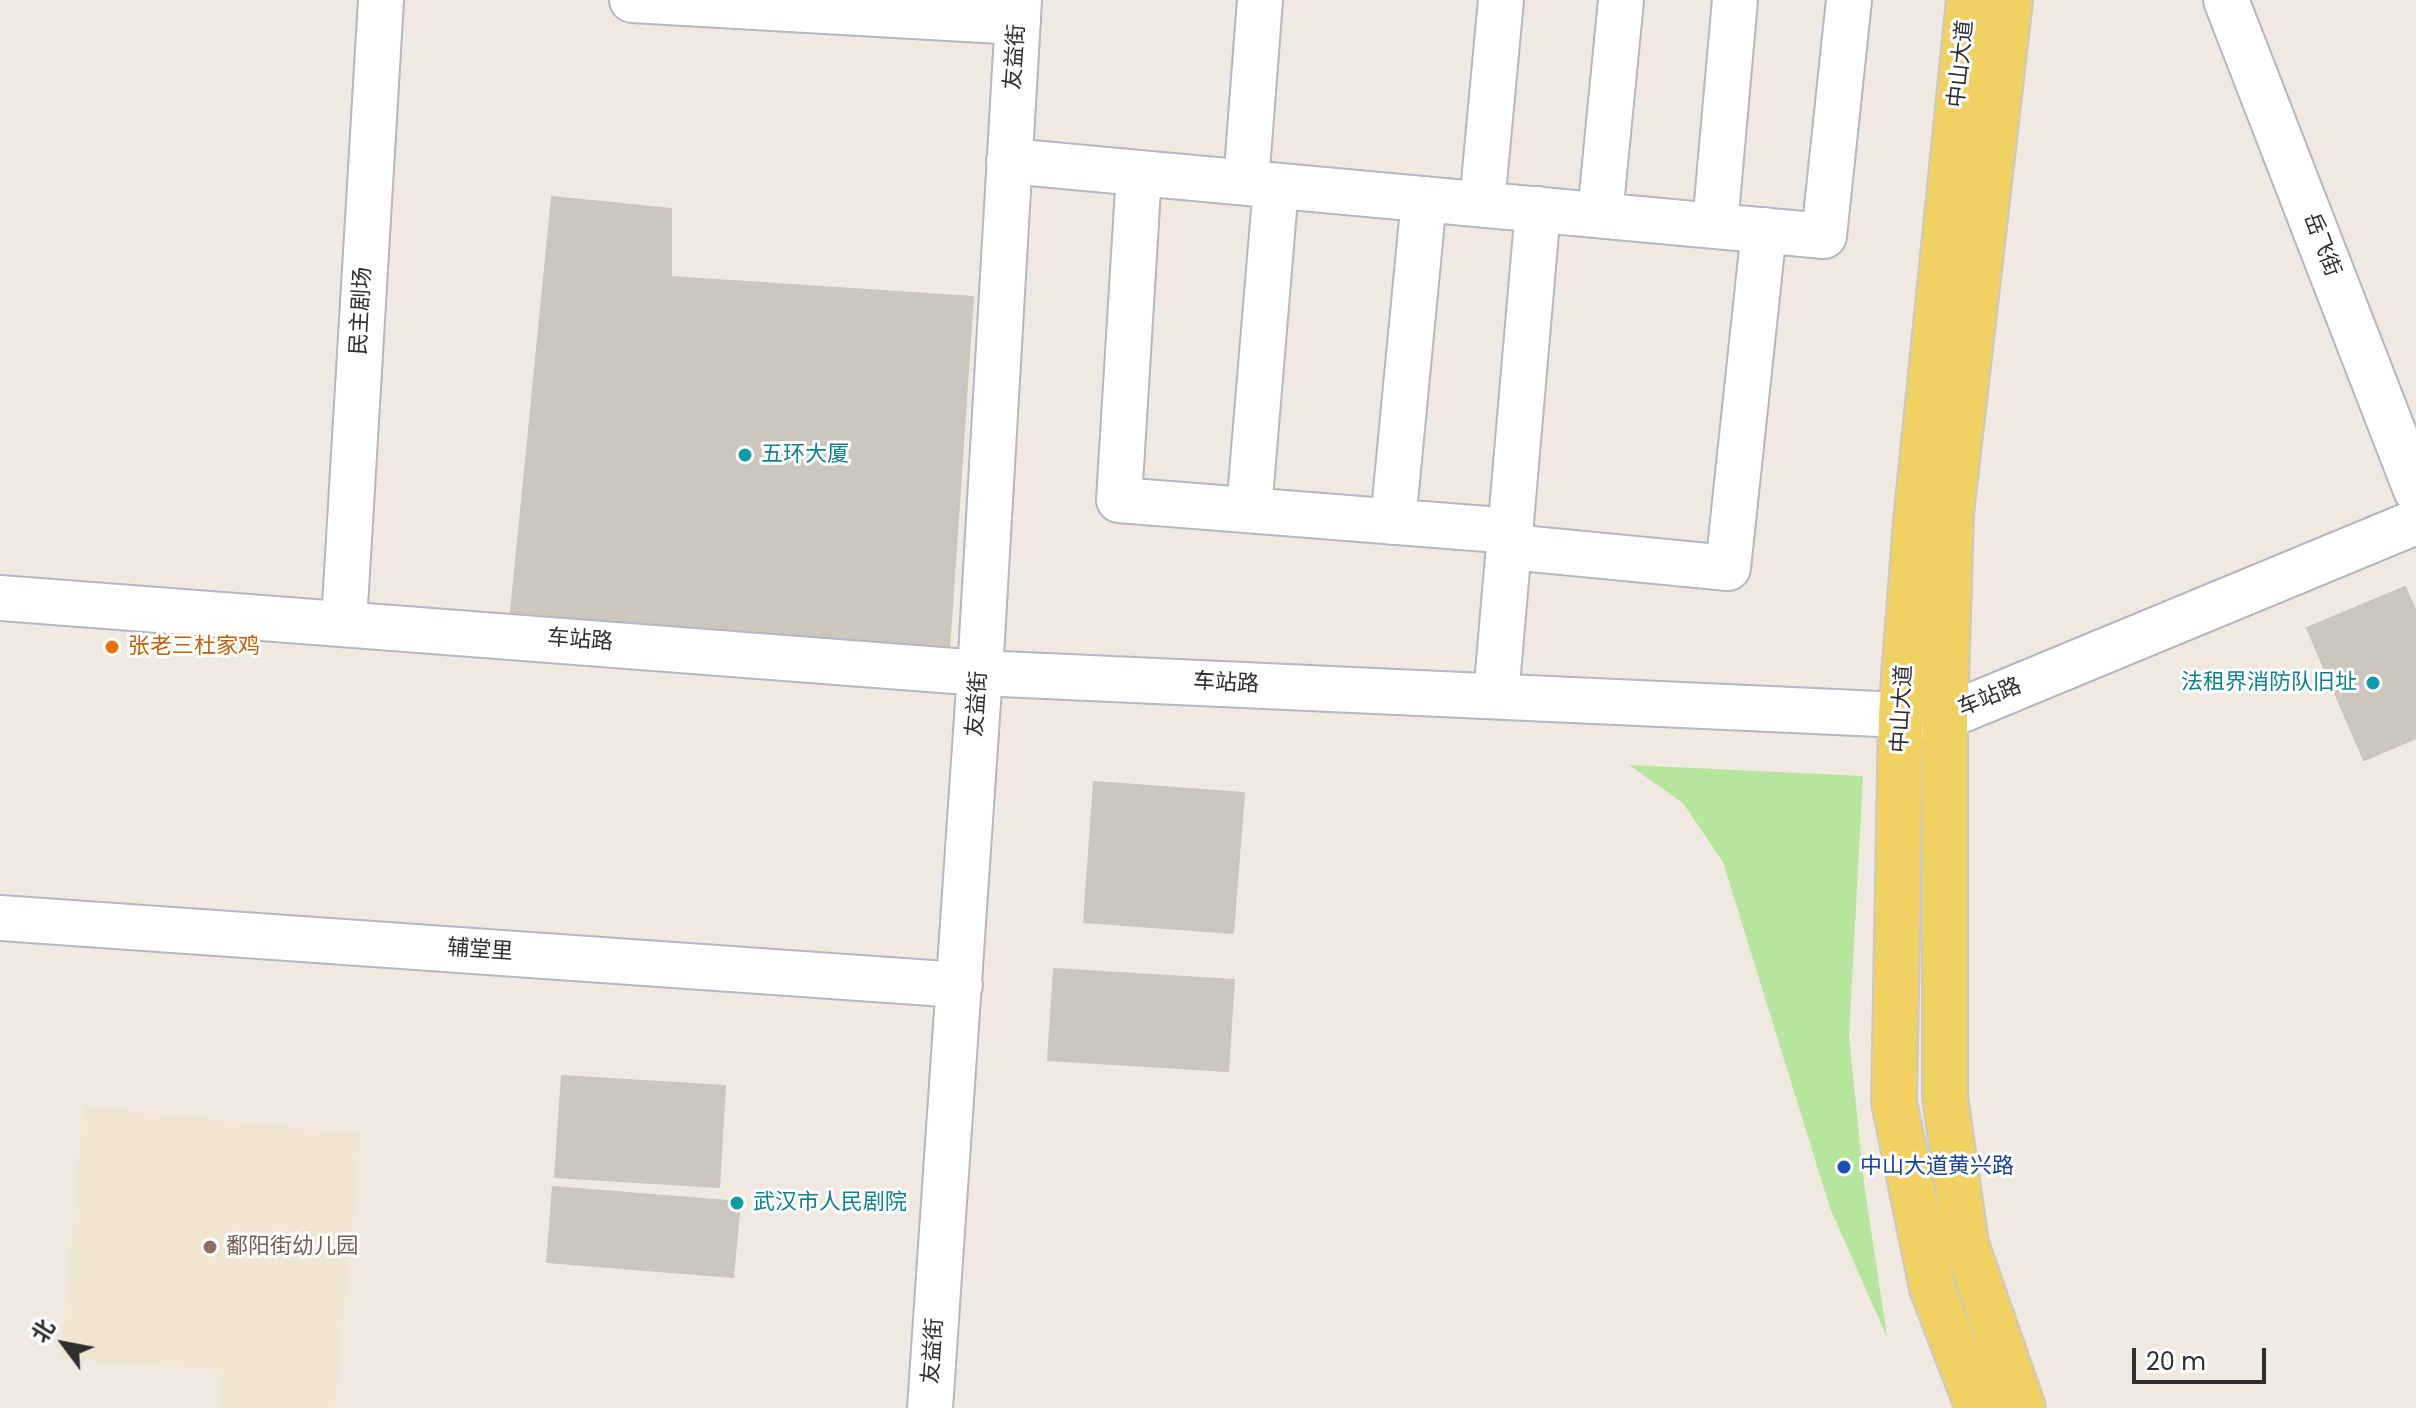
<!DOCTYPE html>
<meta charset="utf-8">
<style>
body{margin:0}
#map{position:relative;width:2416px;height:1408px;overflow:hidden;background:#efe9e1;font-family:Poppins,"Noto Sans SC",sans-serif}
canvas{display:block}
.north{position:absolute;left:24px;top:1304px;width:80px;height:80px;-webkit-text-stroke:6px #fff;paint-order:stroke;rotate:302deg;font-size:22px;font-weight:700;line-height:32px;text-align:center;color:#2e2e2e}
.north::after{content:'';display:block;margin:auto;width:28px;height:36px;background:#2e2e2e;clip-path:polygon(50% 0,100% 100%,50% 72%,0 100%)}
.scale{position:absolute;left:2132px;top:1348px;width:134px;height:36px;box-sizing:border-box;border:4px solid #2e2e2e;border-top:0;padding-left:10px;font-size:24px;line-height:28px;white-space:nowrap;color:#2e2e2e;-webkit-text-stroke:6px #fff;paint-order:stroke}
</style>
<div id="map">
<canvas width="2416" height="1408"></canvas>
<div class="north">北</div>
<div class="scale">20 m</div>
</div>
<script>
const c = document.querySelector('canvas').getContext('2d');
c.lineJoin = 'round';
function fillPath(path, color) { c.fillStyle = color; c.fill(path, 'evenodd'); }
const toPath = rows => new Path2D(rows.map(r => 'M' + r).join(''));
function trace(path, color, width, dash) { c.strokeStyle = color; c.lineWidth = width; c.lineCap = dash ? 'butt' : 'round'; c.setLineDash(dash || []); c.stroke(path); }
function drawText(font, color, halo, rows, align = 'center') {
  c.font = font + ' Poppins,"Noto Sans SC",sans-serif'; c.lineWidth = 6; c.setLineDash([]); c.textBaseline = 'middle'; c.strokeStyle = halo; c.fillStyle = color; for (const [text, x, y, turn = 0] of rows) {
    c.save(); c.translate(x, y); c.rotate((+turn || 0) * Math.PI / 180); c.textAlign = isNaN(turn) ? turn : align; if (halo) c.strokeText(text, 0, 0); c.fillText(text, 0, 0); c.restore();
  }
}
const education = toPath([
 [83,1106,361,1134,335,1408,219,1408,218,1370,61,1359]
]);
const green = toPath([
 [1629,765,1863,776,1849,1037,1864,1183,1887,1337,1830,1208,1723,862,1683,803]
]);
const building = toPath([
 [552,197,671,209,671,277,973,297,949,650,511,612,552,197],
 [2405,587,2416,612,2416,738,2364,760,2307,628,2405,587],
 [1094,782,1244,793,1233,933,1084,922,1094,782],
 [1054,969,1234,980,1228,1071,1048,1060,1054,969],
 [562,1076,725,1086,719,1187,555,1177,562,1076],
 [553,1187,740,1202,733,1277,547,1262,553,1187]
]);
const minor = toPath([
 [632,0,1018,22],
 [2226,0,2416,490],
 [1009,161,1824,236,1849,0],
 [1139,173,1119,500,1512,531],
 [1246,183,1260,0],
 [1482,204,1501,0],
 [1600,215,1621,0],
 [1715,225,1735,0],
 [1249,510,1276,186],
 [1393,522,1424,199],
 [1511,547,1728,568,1764,230],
 [0,598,980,673,1945,717,2416,522],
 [344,623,381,0],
 [1496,696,1538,209],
 [0,918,960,985],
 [930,1408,980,673,1019,0]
]);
const major = toPath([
 [1969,0,1916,522,1901,715,1894,1102,1932,1288,1978,1408],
 [2010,0,1951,513,1945,717,1945,1097,1966,1244,2023,1408]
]);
const markers = [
 [745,455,8,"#0f9aa8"],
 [112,647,8,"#e8710a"],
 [2373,683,8,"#0f9aa8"],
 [1844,1167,8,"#1a4fb4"],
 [737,1203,8,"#0f9aa8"],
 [210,1247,8,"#8d6e63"]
];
const streetNames = [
 ["友益街",1016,57,-86],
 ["中山大道",1962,64,-84],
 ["岳飞街",2321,245,69],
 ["民主剧场",362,311,-87],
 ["车站路",580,641,4],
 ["车站路",1226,684,3],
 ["车站路",1990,698,-22],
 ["友益街",978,704,-86],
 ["中山大道",1903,709,-87],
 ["辅堂里",480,951,4],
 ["友益街",934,1351,-86]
];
const cultureNames = [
 ["五环大厦",761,455],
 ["法租界消防队旧址",2357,683,"right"],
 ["武汉市人民剧院",753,1203]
];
const foodNames = [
 ["张老三杜家鸡",128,647]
];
const transitNames = [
 ["中山大道黄兴路",1860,1167]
];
const educationNames = [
 ["鄱阳街幼儿园",226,1247]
];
fillPath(education, '#f0e6d1');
fillPath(green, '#b6e59e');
fillPath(building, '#cbc7bf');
trace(building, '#cbc5ba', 2);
trace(minor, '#b4b7c1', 48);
trace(major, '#c9c9c9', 48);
trace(minor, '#fff', 44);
trace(major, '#f2d163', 44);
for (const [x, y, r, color] of markers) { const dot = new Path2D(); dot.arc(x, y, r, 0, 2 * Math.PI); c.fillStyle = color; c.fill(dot); trace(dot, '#fff', 3); }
drawText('22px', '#2e2e2e', '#fff', streetNames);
drawText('22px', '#0d838f', '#fff', cultureNames, 'left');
drawText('22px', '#c56008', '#fff', foodNames, 'left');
drawText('22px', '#164399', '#fff', transitNames, 'left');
drawText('22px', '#785e54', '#fff', educationNames, 'left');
</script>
